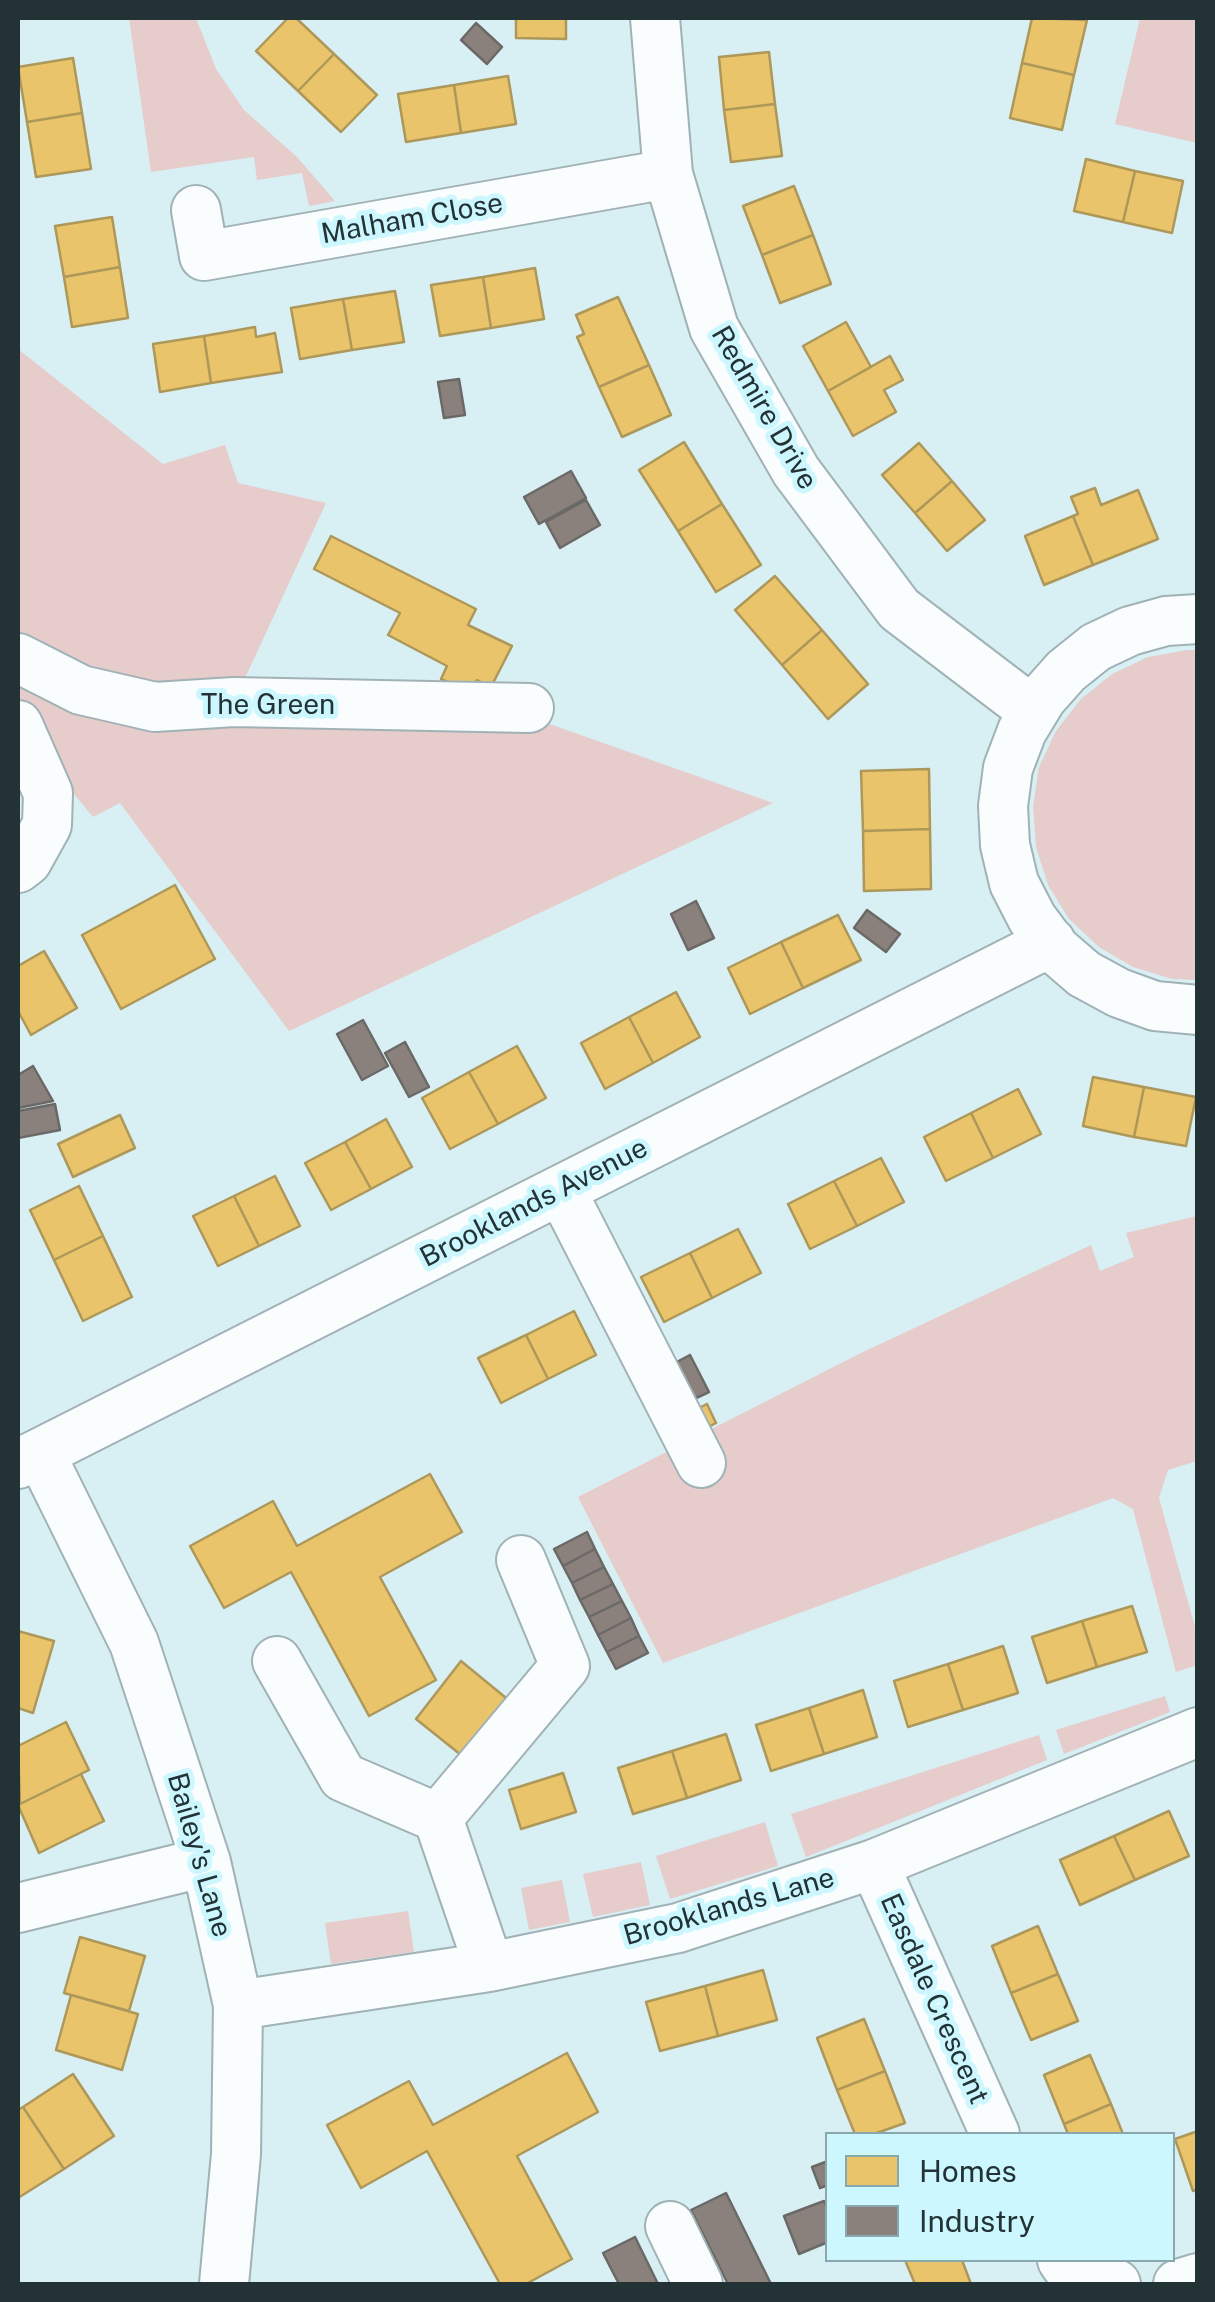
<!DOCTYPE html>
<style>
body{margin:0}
#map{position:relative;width:1215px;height:2302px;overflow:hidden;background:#d8eff4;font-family:"Public Sans",sans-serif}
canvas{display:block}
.frame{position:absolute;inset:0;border:20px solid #223235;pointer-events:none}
.legend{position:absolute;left:825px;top:2132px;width:350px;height:130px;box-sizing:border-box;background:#cdf7ff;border:2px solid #89a8ae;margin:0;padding:12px 18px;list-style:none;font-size:30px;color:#223235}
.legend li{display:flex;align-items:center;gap:20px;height:50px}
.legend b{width:50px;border:2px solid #89a8ae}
</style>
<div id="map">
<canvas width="1215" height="2302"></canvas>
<div class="frame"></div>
<ul class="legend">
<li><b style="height:28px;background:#e9c46a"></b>Homes</li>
<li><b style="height:28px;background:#8a817c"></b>Industry</li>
</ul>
</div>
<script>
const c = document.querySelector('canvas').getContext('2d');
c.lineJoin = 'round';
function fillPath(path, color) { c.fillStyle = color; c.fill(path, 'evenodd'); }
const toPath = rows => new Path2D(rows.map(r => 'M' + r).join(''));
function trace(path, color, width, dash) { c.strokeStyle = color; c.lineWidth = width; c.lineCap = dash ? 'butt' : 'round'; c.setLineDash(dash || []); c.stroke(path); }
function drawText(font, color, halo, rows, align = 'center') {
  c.font = font + ' "Public Sans",sans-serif'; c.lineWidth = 10; c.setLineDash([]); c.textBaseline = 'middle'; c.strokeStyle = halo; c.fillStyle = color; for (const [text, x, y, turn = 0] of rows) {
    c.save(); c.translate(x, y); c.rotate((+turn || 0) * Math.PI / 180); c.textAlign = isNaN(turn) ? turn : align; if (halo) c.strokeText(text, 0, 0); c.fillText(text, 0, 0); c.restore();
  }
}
const green = toPath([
 [129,18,196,18,216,69,244,110,297,157,335,201,309,206,302,173,257,180,254,157,151,172],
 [1140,18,1197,18,1197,143,1115,124],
 [18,349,163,464,225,445,238,483,326,503,240,689,145,689,18,641],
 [1187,650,1198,650,1197,980,1172,979,1133,967,1099,947,1069,919,1048,885,1036,847,1033,807,1039,767,1056,731,1081,699,1112,674,1148,657],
 [18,666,103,712,527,716,773,803,289,1031,120,803,93,817,52,768,18,705],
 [1197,1216,1197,1461,1168,1470,1159,1498,1197,1634,1197,1665,1176,1672,1133,1509,1113,1498,663,1663,578,1497,859,1354,1091,1245,1100,1271,1134,1257,1126,1233],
 [1165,1696,1170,1712,1064,1754,1056,1730],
 [1039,1735,1047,1760,806,1857,791,1814],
 [765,1822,778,1866,670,1899,656,1856],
 [641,1862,650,1905,593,1917,583,1874],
 [562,1880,570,1922,529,1930,521,1888],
 [408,1911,414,1952,331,1964,325,1923]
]);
const homes = toPath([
 [288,18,296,18,334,54,298,91,256,51,288,18],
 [516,18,566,18,566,39,516,38,516,18],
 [1032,18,1087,20,1074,75,1022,63,1032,18],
 [769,52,775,104,724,110,719,57,769,52],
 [334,54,377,95,341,132,298,91,334,54],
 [73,58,82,113,27,122,18,67,73,58],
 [1022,63,1074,75,1062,130,1010,118,1022,63],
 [508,76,516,124,461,133,454,85,508,76],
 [454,85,461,133,406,142,398,94,454,85],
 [775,104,782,156,731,162,724,110,775,104],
 [82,113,91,169,36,177,27,122,82,113],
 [1086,159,1135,171,1123,222,1074,211,1086,159],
 [1135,171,1183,181,1172,233,1123,222,1135,171],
 [794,186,813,235,762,255,743,206,794,186],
 [112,217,120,267,64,277,55,226,112,217],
 [813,235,831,284,780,303,762,255,813,235],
 [120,267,128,318,72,327,64,277,120,267],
 [535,268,544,319,491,328,483,277,535,268],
 [483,277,491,328,440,336,431,285,483,277],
 [395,291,404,342,352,350,343,299,395,291],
 [618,297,649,365,599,387,577,337,584,334,576,315,618,297],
 [343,299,352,350,300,359,291,308,343,299],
 [846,322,871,367,828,391,803,346,846,322],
 [255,327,256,337,275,333,282,372,211,383,204,336,255,327],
 [204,336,211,383,160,392,153,344,204,336],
 [890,356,903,380,884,390,896,412,853,436,828,391,890,356],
 [649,365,671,415,622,437,599,387,649,365],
 [684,442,722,504,678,531,639,470,684,442],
 [919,443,952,481,915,513,882,475,919,443],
 [952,481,985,520,947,551,915,513,952,481],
 [1095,488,1101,505,1138,490,1158,539,1093,565,1073,516,1078,514,1071,497,1095,488],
 [722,504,761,565,716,592,678,531,722,504],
 [1073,516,1093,565,1044,585,1025,536,1073,516],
 [331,536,476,609,468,625,512,646,491,687,477,680,470,693,441,679,447,666,388,635,400,613,314,569,331,536],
 [775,576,822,630,782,665,735,610,775,576],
 [822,630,868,684,828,719,782,665,822,630],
 [929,769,930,829,863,831,861,771,929,769],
 [930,829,931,889,864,891,863,831,930,829],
 [175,885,215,959,121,1009,82,935,175,885],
 [838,915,861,960,803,988,781,942,838,915],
 [781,942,803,988,750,1014,728,968,781,942],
 [44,951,77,1008,31,1035,18,1011,18,966,44,951],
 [676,992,700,1037,653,1063,629,1017,676,992],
 [629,1017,653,1063,605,1089,581,1043,629,1017],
 [517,1046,546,1098,498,1124,469,1072,517,1046],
 [469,1072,498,1124,450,1149,422,1098,469,1072],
 [1093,1077,1144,1087,1134,1137,1083,1126,1093,1077],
 [1144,1087,1196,1097,1186,1146,1134,1137,1144,1087],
 [1018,1089,1041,1134,993,1158,971,1113,1018,1089],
 [971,1113,993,1158,946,1181,924,1137,971,1113],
 [120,1115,135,1148,73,1177,58,1144,120,1115],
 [386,1119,412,1167,371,1189,345,1142,386,1119],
 [345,1142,371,1189,331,1210,305,1163,345,1142],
 [881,1158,904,1202,857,1226,834,1181,881,1158],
 [275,1176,300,1226,259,1246,234,1196,275,1176],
 [834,1181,857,1226,810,1249,788,1204,834,1181],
 [79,1186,103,1236,54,1260,30,1210,79,1186],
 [234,1196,259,1246,218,1266,193,1216,234,1196],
 [738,1229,761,1273,712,1298,690,1253,738,1229],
 [103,1236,132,1297,83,1321,54,1260,103,1236],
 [690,1253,712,1298,664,1322,641,1277,690,1253],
 [574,1311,596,1355,548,1379,526,1335,574,1311],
 [526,1335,548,1379,501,1403,478,1358,526,1335],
 [707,1404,716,1423,697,1433,687,1414,707,1404],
 [430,1474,462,1532,380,1577,436,1680,369,1716,291,1572,224,1608,190,1546,273,1501,297,1546,430,1474],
 [1132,1606,1147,1652,1097,1667,1082,1621,1132,1606],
 [1082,1621,1097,1667,1047,1683,1032,1637,1082,1621],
 [18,1631,54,1641,33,1713,18,1708,18,1631],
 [1003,1646,1018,1693,963,1710,948,1664,1003,1646],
 [461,1661,511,1702,466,1759,416,1719,461,1661],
 [948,1664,963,1710,908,1727,894,1681,948,1664],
 [863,1690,877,1737,824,1754,809,1708,863,1690],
 [809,1708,824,1754,771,1771,756,1725,809,1708],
 [66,1722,89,1770,20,1804,18,1746,66,1722],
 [726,1734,741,1780,687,1798,672,1751,726,1734],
 [672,1751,687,1798,633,1814,618,1768,672,1751],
 [563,1773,576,1812,521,1829,509,1790,563,1773],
 [81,1774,104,1821,39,1853,18,1805,81,1774],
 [1169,1811,1189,1856,1135,1880,1114,1836,1169,1811],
 [1114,1836,1135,1880,1080,1905,1060,1860,1114,1836],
 [1038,1926,1058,1974,1011,1993,992,1946,1038,1926],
 [80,1937,145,1956,129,2011,64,1993,80,1937],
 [763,1970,777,2020,718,2036,705,1986,763,1970],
 [1058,1974,1078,2021,1031,2040,1011,1993,1058,1974],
 [705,1986,718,2036,660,2051,646,2002,705,1986],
 [71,1995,138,2014,122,2070,56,2050,71,1995],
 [864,2019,885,2071,837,2090,817,2038,864,2019],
 [567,2053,598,2112,517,2156,572,2259,526,2284,500,2284,427,2151,361,2188,327,2125,409,2081,433,2125,567,2053],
 [1090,2055,1111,2104,1064,2124,1044,2075,1090,2055],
 [885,2071,905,2123,874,2134,855,2134,837,2090,885,2071],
 [73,2074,114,2136,64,2169,23,2107,73,2074],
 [1111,2104,1123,2134,1068,2134,1064,2124,1111,2104],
 [23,2107,64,2169,18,2198,18,2110,23,2107],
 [1198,2131,1198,2189,1193,2191,1175,2139,1198,2131],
 [905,2260,962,2260,971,2284,915,2284,905,2260]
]);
const industry = toPath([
 [476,23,502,47,487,64,461,40,476,23],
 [459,379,465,415,444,418,438,382,459,379],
 [571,471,586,498,539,524,524,497,571,471],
 [586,500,600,525,560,548,546,522,586,500],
 [696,901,714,938,688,950,671,914,696,901],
 [867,910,900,934,886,952,854,928,867,910],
 [363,1020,388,1066,362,1080,337,1034,363,1020],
 [405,1042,429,1087,409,1097,385,1053,405,1042],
 [33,1066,53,1101,18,1108,18,1075,33,1066],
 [55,1104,60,1130,18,1138,18,1111,55,1104],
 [690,1355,709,1392,690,1401,671,1365,690,1355],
 [587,1532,595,1549,563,1566,554,1549,587,1532],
 [595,1549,604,1567,572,1583,563,1566,595,1549],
 [604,1567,613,1584,580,1600,572,1583,604,1567],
 [613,1584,622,1601,589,1617,580,1600,613,1584],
 [622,1601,631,1618,598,1635,589,1617,622,1601],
 [631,1618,639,1636,607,1652,598,1635,631,1618],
 [639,1636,648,1653,616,1669,607,1652,639,1636],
 [828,2161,828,2185,820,2188,812,2167,828,2161],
 [726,2193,771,2284,728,2284,691,2210,726,2193],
 [824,2201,828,2210,828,2242,799,2254,784,2216,824,2201],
 [635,2237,658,2284,619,2284,603,2253,635,2237]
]);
const minor = toPath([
 [655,18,668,174,714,328,796,471,899,609,1033,711],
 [196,210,204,256,668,174],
 [1198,619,1166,621,1130,631,1096,647,1066,671,1042,698,1022,731,1008,768,1003,806,1005,845,1014,883,1032,918,1055,949,1084,974,1119,993,1155,1006,1198,1010],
 [18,658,81,690,155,707,234,702,529,708],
 [18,725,48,793,47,825,27,861,18,868],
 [561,1190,701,1463],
 [40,1453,134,1643,206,1862,238,2005,236,2154,224,2284],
 [18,1464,1051,942],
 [277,1661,343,1777,438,1818],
 [874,1864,995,2134],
 [18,1908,206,1862],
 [489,1967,438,1818,565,1666,521,1560],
 [238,2005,489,1967,678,1928,874,1864,1198,1732],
 [670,2226,698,2284],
 [1062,2260,1069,2270,1116,2284],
 [1178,2284,1198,2278]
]);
const streetNames = [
 ["Malham Close",412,219,-10],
 ["Redmire Drive",764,408,60],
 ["The Green",268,705],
 ["Brooklands Avenue",534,1203,-27],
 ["Bailey's Lane",199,1855,74],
 ["Brooklands Lane",729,1907,-16],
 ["Easdale Crescent",934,1999,66]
];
fillPath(green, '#e6cccb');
fillPath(homes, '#e9c46a');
trace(homes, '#ad985a', 2.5);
fillPath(industry, '#8a817c');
trace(industry, '#6b6967', 2.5);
trace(minor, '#a1b2b6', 52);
trace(minor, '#f9fdfd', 48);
drawText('28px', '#223235', '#cdf7ff', streetNames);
</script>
